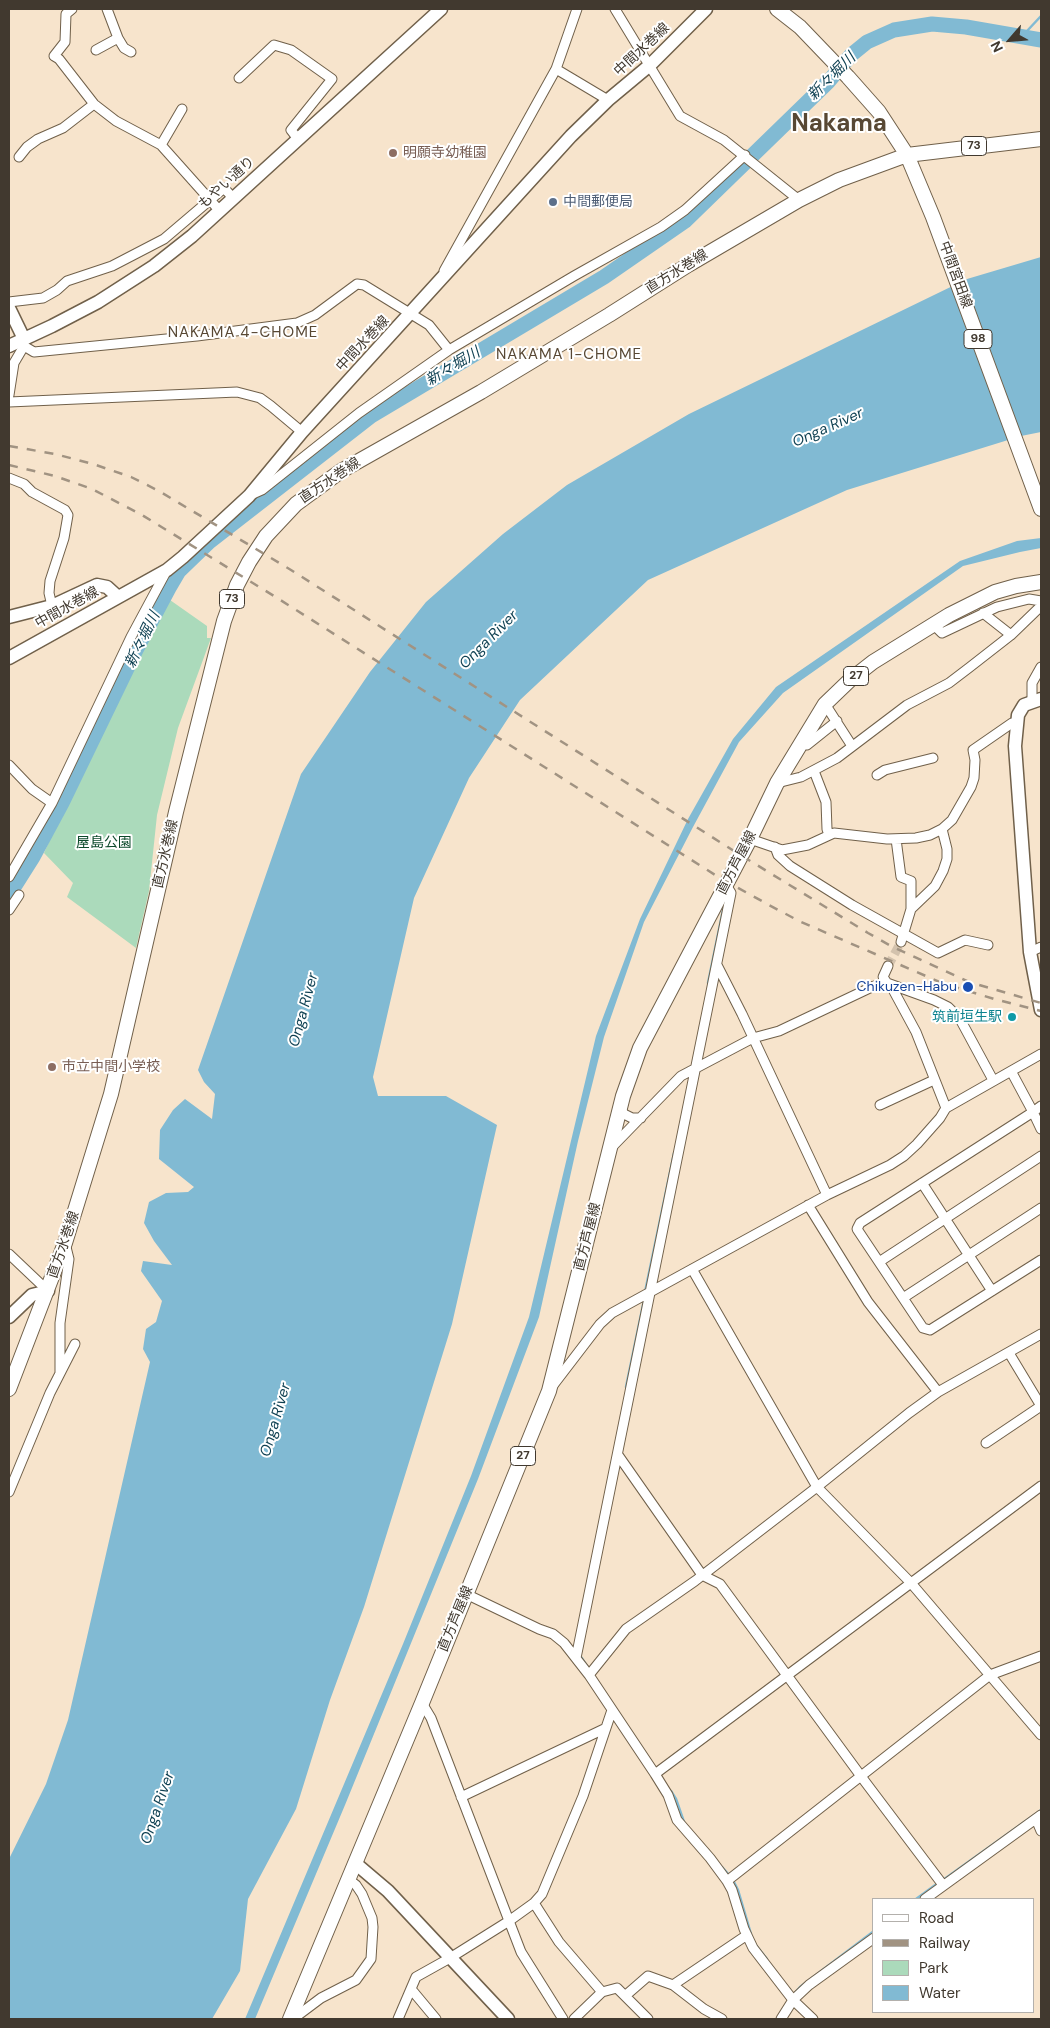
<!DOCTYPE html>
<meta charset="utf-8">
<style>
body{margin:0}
#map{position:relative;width:1050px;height:2028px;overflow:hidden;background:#f7e4cc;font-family:"DM Sans",sans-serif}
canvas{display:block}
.frame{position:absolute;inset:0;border:10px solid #41392f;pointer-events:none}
.legend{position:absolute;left:872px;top:1898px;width:162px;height:115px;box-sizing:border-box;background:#fff;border:1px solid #b3b0ac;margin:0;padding:6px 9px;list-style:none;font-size:15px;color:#41392f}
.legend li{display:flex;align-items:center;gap:10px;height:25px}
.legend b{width:25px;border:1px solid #b3b0ac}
.north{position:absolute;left:985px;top:15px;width:50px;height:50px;-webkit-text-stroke:4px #fff;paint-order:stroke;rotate:243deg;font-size:14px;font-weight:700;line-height:20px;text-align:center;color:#41392f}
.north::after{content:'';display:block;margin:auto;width:18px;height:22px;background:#41392f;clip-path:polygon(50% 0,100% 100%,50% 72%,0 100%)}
</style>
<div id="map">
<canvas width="1050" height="2028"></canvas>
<div class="frame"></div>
<ul class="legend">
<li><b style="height:6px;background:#fff"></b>Road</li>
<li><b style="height:6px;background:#a19382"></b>Railway</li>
<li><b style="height:14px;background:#abdabb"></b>Park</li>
<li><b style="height:14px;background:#81bad3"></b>Water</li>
</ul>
<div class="north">N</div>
</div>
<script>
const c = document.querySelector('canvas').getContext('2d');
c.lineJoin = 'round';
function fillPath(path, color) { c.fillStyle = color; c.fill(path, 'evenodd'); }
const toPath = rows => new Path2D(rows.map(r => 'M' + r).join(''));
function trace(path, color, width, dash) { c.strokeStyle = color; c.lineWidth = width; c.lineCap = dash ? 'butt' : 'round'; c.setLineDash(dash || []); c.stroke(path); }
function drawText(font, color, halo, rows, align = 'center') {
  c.font = font + ' "DM Sans","Noto Sans JP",sans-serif'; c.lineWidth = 4; c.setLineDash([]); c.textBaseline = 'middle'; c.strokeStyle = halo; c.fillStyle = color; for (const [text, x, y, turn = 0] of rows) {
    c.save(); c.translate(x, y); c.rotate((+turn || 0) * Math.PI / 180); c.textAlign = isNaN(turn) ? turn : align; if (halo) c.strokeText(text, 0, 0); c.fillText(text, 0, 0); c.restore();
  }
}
const green = toPath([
 [170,600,207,626,207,638,211,638,178,728,157,815,149,891,136,948,67,897,73,883,44,853,99,730]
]);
const water = toPath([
 [1041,257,1041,432,1021,436,847,490,648,580,520,700,469,778,414,898,373,1077,378,1096,446,1096,497,1125,452,1324,364,1607,330,1700,296,1809,248,1899,240,1971,212,2019,9,2019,9,1859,46,1784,68,1720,150,1362,143,1349,146,1329,156,1322,162,1301,141,1271,143,1261,172,1265,154,1241,144,1223,149,1202,166,1193,188,1192,194,1187,159,1159,160,1130,173,1110,185,1099,212,1119,215,1094,204,1082,198,1070,301,774,370,672,426,602,503,534,567,485,689,414,967,279],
 [1041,538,1041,548,1020,552,963,566,783,693,739,742,693,827,644,922,604,1037,578,1141,539,1317,478,1479,345,1805,255,2019,245,2019,403,1644,471,1476,529,1317,596,1036,640,919,688,819,733,739,776,687,960,561,1017,541]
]);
const stream = toPath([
 [1024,37,1027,31,1041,16],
 [708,983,725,900],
 [645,1292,674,1153],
 [626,1387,644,1300],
 [579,1654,587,1666],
 [671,1791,676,1799,684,1822],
 [722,1867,730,1876],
 [733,1880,738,1890,751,1934],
 [943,1880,1041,1810],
 [916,1899,938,1883],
 [755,1944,767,1959],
 [793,1995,800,1987,874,1931]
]);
const river = toPath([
 [9,895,33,857,62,803,136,650,169,588,179,571,209,542,371,416,604,277,685,221,829,81,851,55,867,42,894,30,932,24,966,27,1041,40]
]);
const streetTunnel = toPath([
 [888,966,901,942]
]);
const street = toPath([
 [72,9,66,14,65,42,54,56,59,59,94,104,116,121,161,145,219,210],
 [107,9,118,38,124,48,131,52],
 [615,9,680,116,724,140,799,200],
 [96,50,118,38],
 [556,69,608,100],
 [239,78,274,45,291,50,332,79,291,130,298,139],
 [161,145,182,109],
 [19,157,27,147,38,139,63,128,94,104],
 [444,271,556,69,577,9],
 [9,302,43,298,57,290,67,281,112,266,164,239,224,188,233,198],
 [24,346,34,352,197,336,297,323,315,315,357,284,364,285,429,325,449,350],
 [9,395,14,363,24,346,24,342],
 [9,402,237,392,260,398,271,406,302,432],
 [9,478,24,484,32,492,65,510,68,515,64,538,50,581,49,593,52,606],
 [253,494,262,490,359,413,449,350,574,276,661,227,685,210,745,155],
 [983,613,1011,635],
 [934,625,942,633,997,607,1029,599,1041,601],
 [1032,701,1032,683,1041,667],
 [825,704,852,746],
 [807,745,837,721],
 [9,765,32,789,52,803],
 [814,771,826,802,827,829,829,835],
 [877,775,885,770,933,758],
 [777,783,801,777,837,758,907,705,949,683,970,667,1011,635,1041,606],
 [750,839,782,850,808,845,834,833,887,839,916,838,930,835,942,829,952,820,971,787,974,778,975,760,973,750,1012,723,1016,723],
 [896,839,901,877,911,881,911,909],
 [775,847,778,855,790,866,852,905,938,953,965,940,988,945],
 [9,877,52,803,131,637,167,570],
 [9,910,19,895],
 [901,942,911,909,935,886,943,871,947,859,947,849,942,829],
 [1030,952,1041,947],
 [717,965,742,1014,827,1195],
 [887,983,883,977,888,966],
 [890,984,916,1032,946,1108],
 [1011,1071,1033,1112,1041,1106],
 [880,1105,934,1080],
 [620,1108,624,1114,632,1118,641,1118],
 [1041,1129,1033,1112,874,1214,860,1223,857,1229,923,1328,930,1330,1041,1260],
 [611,1148,681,1076,753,1038,779,1031,874,986,887,983,934,1000,948,1007,960,1019,993,1080],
 [922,1183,992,1291],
 [808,1205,868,1302,938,1392],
 [9,1254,48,1291],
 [879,1262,1041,1156],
 [692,1269,817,1487,911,1583,1041,1735],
 [903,1298,1041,1208],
 [1009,1353,1041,1406],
 [60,1372,60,1323,69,1259,65,1243],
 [551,1388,600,1324,612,1313,827,1195,890,1165,904,1156,917,1144,940,1118,946,1108,1041,1054],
 [986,1443,1041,1406],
 [618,1455,702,1575,720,1584,866,1783,943,1885],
 [9,1492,50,1393,75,1344],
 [466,1594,539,1629,553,1634,564,1643,589,1675,655,1774,668,1795,677,1820,710,1858,727,1881,732,1890,744,1929,753,1948,793,2000,813,2019],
 [576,1658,731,893,726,885],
 [589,1675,626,1629,695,1581,817,1487,909,1413,938,1392,1041,1334],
 [422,1703,431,1718,521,1952,563,2019],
 [655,1774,1041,1486],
 [461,1797,606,1728],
 [1036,1819,1041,1831],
 [727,1881,990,1675,1041,1656],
 [925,1899,1041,1815],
 [534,1903,559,1942,602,1992],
 [673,1985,747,1935],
 [411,1989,436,2019],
 [625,1996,648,1976,673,1985,704,2009,722,2019],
 [292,2014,297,2016,321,1998,356,1980,371,1959,373,1927,372,1918,362,1894,356,1885,348,1879],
 [398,2019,416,1977,450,1958,509,1921,534,1903,542,1894,583,1796,612,1710],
 [574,2019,602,1992,617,1988,648,2019],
 [781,2019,793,2000,809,1985,874,1938]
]);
const secondary = toPath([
 [9,308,24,339],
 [9,346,52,326,98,302,154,266,192,236,441,9],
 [9,617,52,606,97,585,107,587,118,597],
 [9,658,167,570,183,557,249,496,302,432,571,136,608,100,650,65,706,9],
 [1041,699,1024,705,1018,715,1015,746,1030,952,1041,1010],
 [9,1317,32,1295,48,1291],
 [355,1863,388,1891,508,2019]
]);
const primary = toPath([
 [777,9,800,27,848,77,879,112,907,155,933,217,1041,509],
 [9,1389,65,1243,111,1094,176,812,224,621,237,585,249,562,266,536,296,504,341,471,481,392,609,315,688,265,799,200,839,180,907,155,1041,139],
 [290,2019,422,1703,549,1391,623,1096,640,1048,750,839,777,783,825,704,850,680,873,662,949,615,995,592,1016,586,1041,582]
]);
const rail = toPath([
 [9,446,55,454,93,464,131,477,159,491,291,570,734,851,868,933,891,946,969,982,1041,1003],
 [9,465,55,476,92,489,142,515,274,596,720,878,769,905,799,921,942,983,994,999,1041,1011]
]);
const markers = [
 [393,153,5,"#8d6e63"],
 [553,202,5,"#5c6f8a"],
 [968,987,6,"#1a4fb4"],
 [1012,1017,5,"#0f9aa8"],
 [52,1067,5,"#8d6e63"]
];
const shields = [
 [974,146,25],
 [978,339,28],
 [232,599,25],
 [856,676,25],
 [523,1456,25]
];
const shieldNames = [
 ["73",974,146],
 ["98",978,339],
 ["73",232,599],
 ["27",856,676],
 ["27",523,1456]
];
const streetNames = [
 ["中間水巻線",642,50,-43],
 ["もやい通り",227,183,-42],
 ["直方水巻線",677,272,-32],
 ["中間宮田線",955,275,70],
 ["中間水巻線",363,344,-47],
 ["直方水巻線",330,481,-34],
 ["中間水巻線",67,608,-29],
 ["直方水巻線",166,854,-77],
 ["直方芦屋線",737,863,-63],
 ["直方芦屋線",588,1237,-76],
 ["直方水巻線",64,1245,-71],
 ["直方芦屋線",456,1619,-68]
];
const educationNames = [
 ["明願寺幼稚園",403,153],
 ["市立中間小学校",62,1067]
];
const serviceNames = [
 ["中間郵便局",563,202]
];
const parkNames = [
 ["屋島公園",104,843]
];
const transitNames = [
 ["Chikuzen-Habu",957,987]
];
const cultureNames = [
 ["筑前垣生駅",1002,1017]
];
const waterNames = [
 ["新々堀川",832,77,-45],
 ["新々堀川",453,367,-31],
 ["Onga River",828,428,-24],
 ["新々堀川",143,640,-64],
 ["Onga River",489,640,-45],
 ["Onga River",304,1010,-75],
 ["Onga River",276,1420,-74],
 ["Onga River",158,1808,-71]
];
const neighbourhoodNames = [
 ["NAKAMA 4-CHOME",243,333],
 ["NAKAMA 1-CHOME",569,355]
];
const townNames = [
 ["Nakama",839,125]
];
fillPath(green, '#abdabb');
fillPath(water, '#81bad3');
trace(stream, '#81bad3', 2.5);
trace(river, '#81bad3', 15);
trace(streetTunnel, '#d3c2ad', 9, [9, 4.5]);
trace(street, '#70604a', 11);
trace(secondary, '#70604a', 15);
trace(primary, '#70604a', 16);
trace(street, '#fff', 9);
trace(secondary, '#fff', 12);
trace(primary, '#fff', 14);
trace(rail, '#a19382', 2.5, [9, 9]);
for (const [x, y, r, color] of markers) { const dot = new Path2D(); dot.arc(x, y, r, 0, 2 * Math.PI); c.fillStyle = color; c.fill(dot); trace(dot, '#fff', 2); }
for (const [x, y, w] of shields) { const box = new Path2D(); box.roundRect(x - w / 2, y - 9.5, w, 19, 4); c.fillStyle = '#fff'; c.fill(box); trace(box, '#41392f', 1); }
drawText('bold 12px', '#41392f', null, shieldNames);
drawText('14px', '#41392f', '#fff', streetNames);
drawText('14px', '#785e54', '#fff', educationNames, 'left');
drawText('14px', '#4e5e75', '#fff', serviceNames, 'left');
drawText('14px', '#0d4a2c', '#fff', parkNames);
drawText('14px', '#164399', '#fff', transitNames, 'right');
drawText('14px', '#0d838f', '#fff', cultureNames, 'right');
drawText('italic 15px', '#0d3f51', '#fff', waterNames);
c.letterSpacing = '1px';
drawText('15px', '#584834', '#fff', neighbourhoodNames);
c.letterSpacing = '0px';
drawText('bold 24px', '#584834', '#fff', townNames);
</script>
